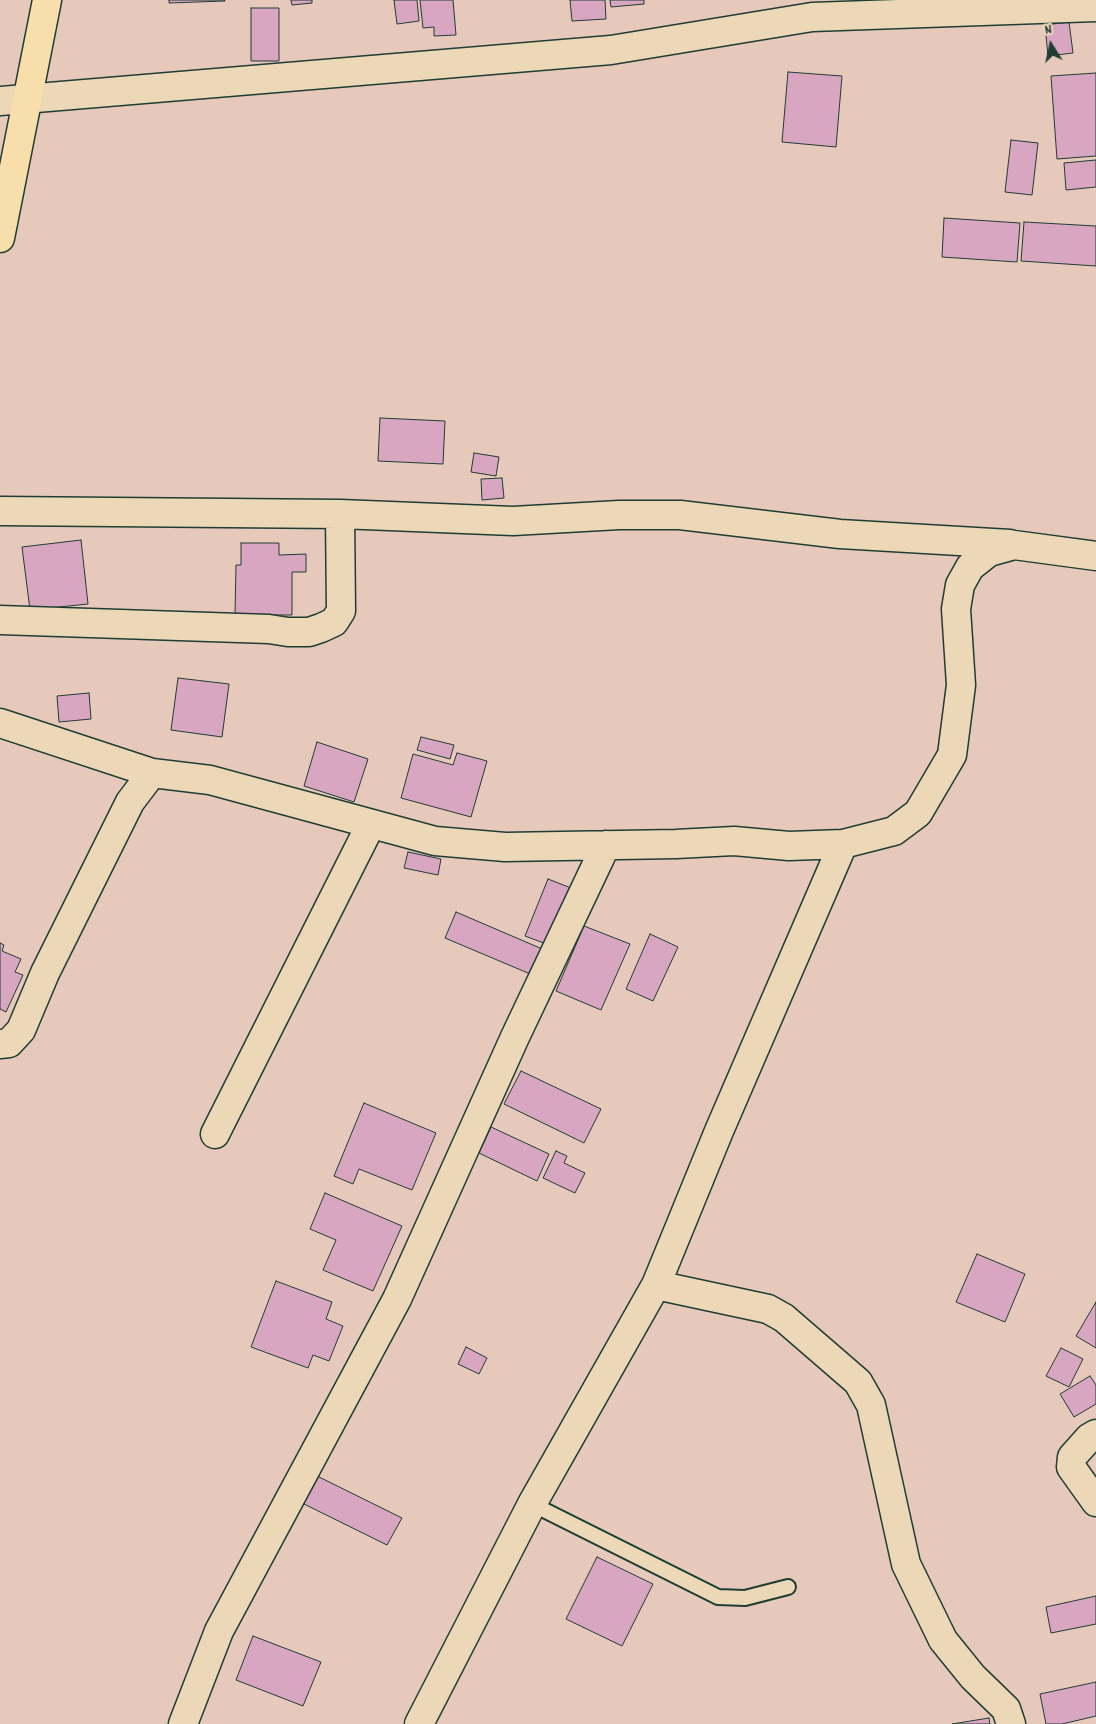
<!DOCTYPE html>
<style>
body{margin:0}
#map{position:relative;width:1096px;height:1724px;overflow:hidden;background:#e6c9ba;font-family:Dekko,sans-serif}
canvas{display:block}
.north{position:absolute;left:1026px;top:20px;width:50px;height:50px;-webkit-text-stroke:4px #ecd8b6;paint-order:stroke;rotate:350deg;font-size:14px;font-weight:700;line-height:20px;text-align:center;color:#1f3d34}
.north::after{content:'';display:block;margin:auto;width:18px;height:22px;background:#1f3d34;clip-path:polygon(50% 0,100% 100%,50% 72%,0 100%)}
</style>
<div id="map">
<canvas width="1096" height="1724"></canvas>
<div class="north">N</div>
</div>
<script>
const c = document.querySelector('canvas').getContext('2d');
c.lineJoin = 'round';
function fillPath(path, color) { c.fillStyle = color; c.fill(path, 'evenodd'); }
const toPath = rows => new Path2D(rows.map(r => 'M' + r).join(''));
function trace(path, color, width, dash) { c.strokeStyle = color; c.lineWidth = width; c.lineCap = dash ? 'butt' : 'round'; c.setLineDash(dash || []); c.stroke(path); }
const building = toPath([
 [169,0,225,0,225,1,169,3,169,0],
 [291,0,312,0,312,3,292,5,291,0],
 [394,0,417,0,419,21,397,24,394,0],
 [420,0,453,0,456,35,434,36,434,27,423,28,420,0],
 [570,0,605,0,606,19,572,21,570,0],
 [610,0,644,0,644,4,611,7,610,0],
 [251,8,279,8,279,61,251,61,251,8],
 [1069,22,1073,53,1048,56,1045,25,1069,22],
 [788,72,842,76,836,147,782,142,788,72],
 [1096,73,1096,156,1057,159,1051,76,1096,73],
 [1011,140,1038,143,1032,195,1005,192,1011,140],
 [1096,160,1096,187,1066,190,1064,163,1096,160],
 [944,218,1020,223,1017,262,942,257,944,218],
 [1024,222,1096,226,1096,266,1021,261,1024,222],
 [380,418,445,421,443,464,378,461,380,418],
 [474,453,499,457,496,476,471,472,474,453],
 [502,478,504,498,482,500,481,479,502,478],
 [81,540,88,604,30,610,22,547,81,540],
 [241,543,279,543,279,555,306,554,306,572,292,572,292,615,235,615,236,565,241,565,241,543],
 [178,678,229,684,222,737,171,730,178,678],
 [89,693,91,719,59,722,57,696,89,693],
 [421,737,454,745,450,759,417,750,421,737],
 [317,742,368,759,354,802,304,786,317,742],
 [457,753,487,761,471,817,401,798,413,754,453,765,457,753],
 [408,852,441,859,438,875,404,868,408,852],
 [548,879,571,888,549,945,525,936,548,879],
 [456,912,547,951,535,976,445,938,456,912],
 [584,926,630,944,601,1010,556,991,584,926],
 [650,934,678,947,653,1001,626,989,650,934],
 [0,943,4,945,2,951,21,959,15,972,23,975,6,1012,0,1009,0,943],
 [521,1071,601,1109,584,1143,504,1104,521,1071],
 [364,1103,436,1133,412,1190,359,1169,353,1184,334,1176,364,1103],
 [491,1127,549,1154,537,1181,479,1153,491,1127],
 [556,1151,567,1156,564,1163,585,1173,575,1193,543,1178,556,1151],
 [325,1193,402,1226,373,1291,323,1270,336,1240,310,1229,325,1193],
 [977,1254,1025,1274,1005,1322,956,1302,977,1254],
 [276,1281,332,1302,326,1319,343,1326,329,1361,313,1355,308,1368,251,1347,276,1281],
 [1096,1302,1096,1348,1076,1336,1096,1302],
 [466,1347,487,1358,479,1374,458,1364,466,1347],
 [1061,1348,1083,1359,1069,1387,1046,1376,1061,1348],
 [1090,1376,1096,1385,1096,1404,1074,1417,1060,1394,1090,1376],
 [315,1475,402,1518,387,1545,302,1503,315,1475],
 [597,1557,653,1584,622,1646,566,1619,597,1557],
 [1096,1596,1096,1624,1051,1633,1046,1607,1096,1596],
 [253,1636,321,1662,303,1706,236,1680,253,1636],
 [1096,1682,1096,1716,1062,1724,1046,1724,1040,1694,1096,1682],
 [989,1718,990,1724,952,1724,989,1718]
]);
const service = toPath([
 [532,1504,718,1597,745,1598,788,1587]
]);
const minor = toPath([
 [0,101,611,50,812,17,1096,7],
 [0,511,340,514,513,521,619,515,680,515,840,534,1010,544],
 [0,620,269,629,288,632,309,632,321,628,334,622,341,611,340,514],
 [0,723,152,773,210,780,435,841,505,847,676,844,734,841,789,846,843,844],
 [0,1044,9,1043,21,1030,45,973,130,802,152,773],
 [215,1134,371,824],
 [656,1285,768,1309,784,1318,858,1382,871,1405,906,1564,943,1640,973,1677,1006,1709,1011,1724],
 [1096,1434,1089,1438,1072,1457,1071,1467,1096,1502],
 [183,1724,219,1631,397,1299,515,1037,606,845],
 [419,1724,532,1504,656,1285,719,1131,843,844,894,831,918,813,952,755,961,685,956,609,960,585,970,567,989,552,1014,545,1096,556]
]);
const trunk = toPath([
 [0,238,47,0]
]);
fillPath(building, '#d9a6c2');
trace(building, '#1f3d34', 1);
trace(service, '#1f3d34', 18);
trace(minor, '#1f3d34', 31);
trace(trunk, '#1f3d34', 31);
trace(service, '#ecd8b6', 14);
trace(minor, '#ecd8b6', 28);
trace(trunk, '#f8deab', 28);
</script>
